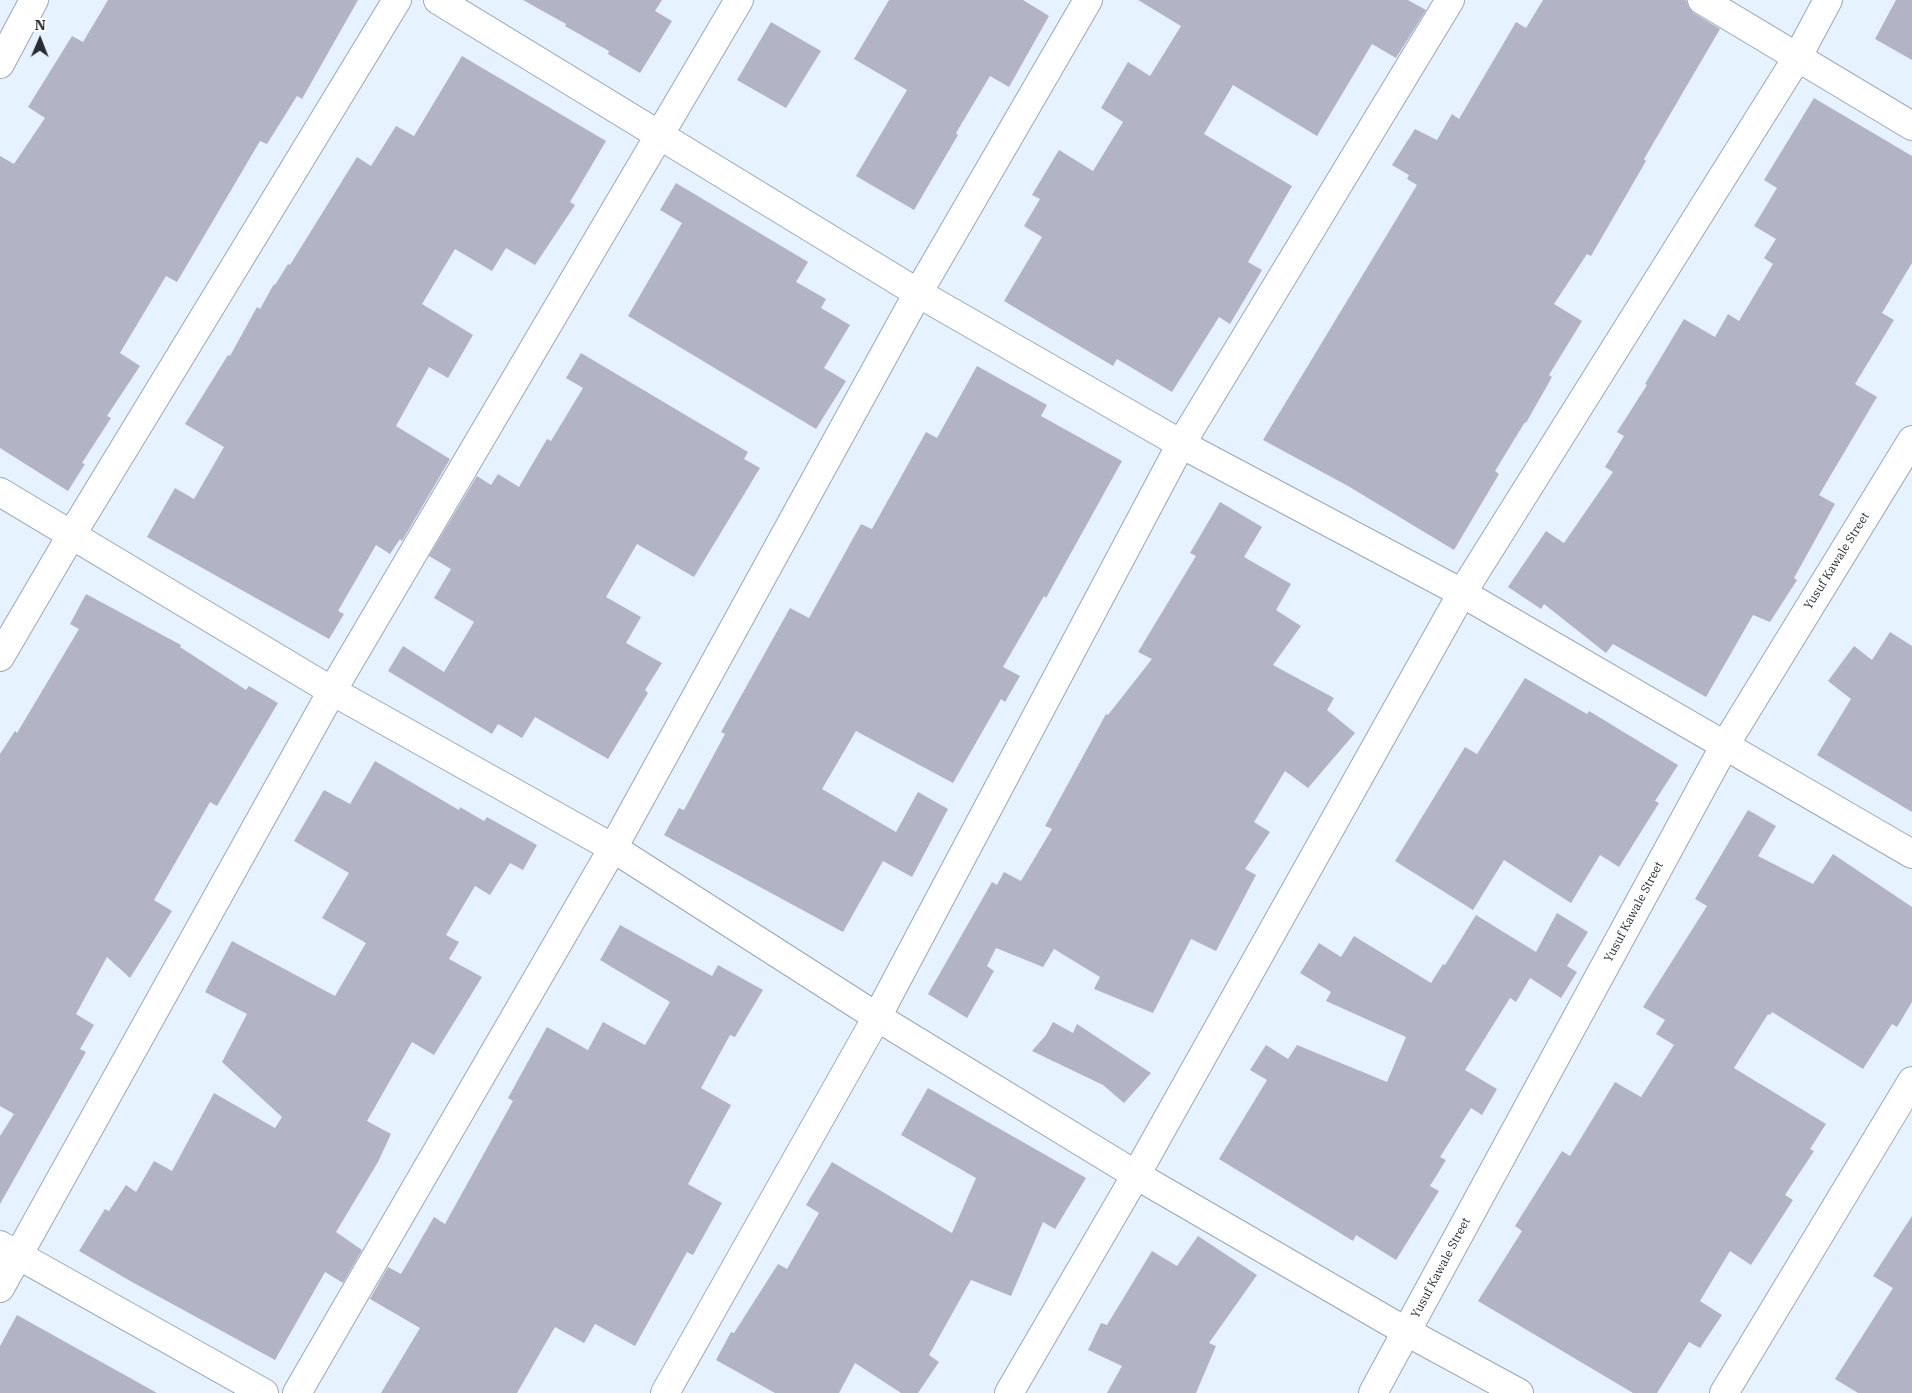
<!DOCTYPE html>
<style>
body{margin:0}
#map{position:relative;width:1912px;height:1393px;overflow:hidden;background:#e6f2ff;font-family:"IBM Plex Serif",serif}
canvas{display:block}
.north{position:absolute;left:15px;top:15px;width:50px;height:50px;-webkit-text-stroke:4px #fff;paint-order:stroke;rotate:1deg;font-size:14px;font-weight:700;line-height:20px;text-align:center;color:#282d33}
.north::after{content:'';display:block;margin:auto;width:18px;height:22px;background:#282d33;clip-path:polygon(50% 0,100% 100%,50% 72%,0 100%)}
</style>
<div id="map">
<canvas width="1912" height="1393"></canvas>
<div class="north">N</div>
</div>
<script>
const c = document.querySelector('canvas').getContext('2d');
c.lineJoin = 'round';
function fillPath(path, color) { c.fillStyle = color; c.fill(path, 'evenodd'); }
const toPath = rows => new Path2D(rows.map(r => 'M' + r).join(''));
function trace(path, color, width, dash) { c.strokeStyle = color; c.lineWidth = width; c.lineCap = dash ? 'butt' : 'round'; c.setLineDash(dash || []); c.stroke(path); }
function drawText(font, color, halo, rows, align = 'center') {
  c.font = font + ' "IBM Plex Serif",serif'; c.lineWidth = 5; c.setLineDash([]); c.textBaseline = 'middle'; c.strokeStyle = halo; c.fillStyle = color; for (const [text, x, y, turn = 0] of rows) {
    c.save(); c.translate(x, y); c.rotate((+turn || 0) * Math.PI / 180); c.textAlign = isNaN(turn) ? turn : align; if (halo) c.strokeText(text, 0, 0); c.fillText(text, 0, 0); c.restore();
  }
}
const building = toPath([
 [108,0,358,0,302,99,297,96,267,144,260,141,177,282,166,276,120,353,140,366,107,416,111,418,82,463,85,464,68,491,0,448,0,156,14,164,45,118,28,107,72,36,83,42],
 [523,0,662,0,655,11,672,21,640,73,608,54,609,51,565,26,566,24],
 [889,0,1023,0,1049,16,1009,87,990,76,956,133,958,135,914,210,856,176,907,90,854,59],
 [1138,0,1408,0,1426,10,1396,58,1372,44,1317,136,1233,85,1204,134,1292,186,1248,262,1262,270,1230,324,1219,317,1172,392,1117,359,1113,366,1004,301,1042,237,1024,226,1040,199,1032,195,1059,150,1093,171,1123,122,1101,108,1128,62,1150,76,1181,26],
 [1543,0,1686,0,1689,8,1694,13,1720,29,1644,159,1646,161,1591,256,1587,254,1554,304,1582,321,1549,375,1552,377,1526,423,1525,422,1495,471,1499,474,1454,550,1348,486,1263,440,1417,185,1407,179,1409,175,1392,165,1415,129,1437,140,1452,114,1459,119,1516,22,1526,28],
 [1896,0,1912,0,1912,60,1875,39],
 [771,22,821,51,786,108,737,80],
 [462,56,606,141,570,202,575,205,535,265,506,248,492,271,455,249,422,304,473,335,448,378,429,367,396,426,450,459,402,541,400,539,390,554,376,545,338,611,344,614,329,639,147,537,175,488,194,499,224,447,185,424,228,355,230,356,257,307,260,309,274,284,275,285,288,264,290,265,357,157,371,166,396,126,414,136],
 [1814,98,1912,156,1912,263,1882,313,1894,320,1855,384,1877,397,1819,495,1835,504,1794,578,1797,580,1770,622,1753,615,1706,697,1613,644,1606,653,1544,604,1541,609,1508,587,1546,531,1564,543,1613,472,1605,467,1624,436,1617,432,1647,385,1645,384,1684,319,1715,337,1728,314,1739,321,1773,264,1764,258,1776,239,1754,226,1777,188,1764,180],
 [676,183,808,262,796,282,826,299,821,308,850,325,824,368,846,381,816,429,628,316,682,223,660,210],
 [581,353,748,452,744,459,760,468,694,577,637,544,606,597,641,617,626,643,662,663,645,690,648,693,608,759,535,717,522,738,498,724,492,734,388,671,403,646,444,672,474,622,434,598,451,569,429,556,477,476,491,485,498,474,519,487,547,439,551,441,583,388,566,378],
 [977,366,1047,405,1041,416,1122,461,1046,598,1044,596,1003,667,1020,676,1005,702,1001,699,953,783,856,731,822,789,896,832,918,792,948,809,912,877,883,861,843,932,664,835,679,808,684,810,725,734,721,732,790,608,809,618,861,524,872,529,926,432,937,438],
 [1220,502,1262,527,1244,557,1291,584,1276,610,1301,626,1273,665,1334,698,1327,710,1355,733,1308,788,1285,771,1254,822,1270,832,1245,869,1256,875,1216,951,1191,939,1153,1013,1094,989,1100,977,1054,949,1043,967,996,948,987,966,994,971,967,1018,928,994,992,882,997,885,1004,872,1021,881,1052,829,1045,826,1106,714,1108,715,1152,659,1138,652,1196,556,1190,553],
 [86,594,181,645,180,647,246,690,249,686,278,703,217,806,210,802,154,900,172,911,130,978,107,957,76,1014,94,1025,80,1049,86,1052,0,1204,0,1136,14,1114,0,1106,0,754,15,731,17,733,79,629,70,624],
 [1890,632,1912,646,1912,812,1817,755,1851,699,1828,681,1854,646,1872,660],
 [1525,678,1587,714,1589,711,1678,765,1655,801,1659,803,1619,867,1600,855,1571,903,1504,860,1473,910,1395,861,1465,747,1477,754],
 [375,761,459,810,460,807,484,821,487,817,537,845,523,870,510,863,490,895,475,886,446,935,459,942,449,959,482,977,434,1055,412,1042,367,1121,391,1134,378,1162,336,1232,362,1250,343,1283,325,1272,275,1360,132,1282,79,1251,105,1209,109,1211,126,1185,136,1192,154,1161,172,1171,214,1093,275,1128,282,1117,222,1062,247,1014,205,992,232,941,335,996,366,943,322,918,349,873,294,841,324,790,350,804],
 [1748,810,1776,826,1758,856,1813,884,1833,854,1912,907,1912,1002,1897,1027,1892,1024,1863,1069,1772,1012,1770,1015,1768,1014,1734,1068,1826,1124,1810,1149,1814,1151,1785,1195,1793,1200,1751,1265,1730,1251,1700,1301,1722,1315,1700,1348,1689,1342,1657,1393,1633,1393,1478,1301,1522,1231,1515,1226,1562,1151,1570,1156,1615,1082,1641,1097,1674,1045,1656,1034,1665,1020,1643,1007,1707,906,1695,899],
 [1557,913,1588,932,1567,966,1577,972,1561,998,1530,978,1516,1002,1510,998,1465,1070,1497,1089,1482,1115,1471,1108,1440,1157,1446,1160,1430,1186,1439,1191,1396,1260,1356,1235,1353,1241,1219,1159,1267,1080,1250,1070,1266,1045,1288,1059,1297,1045,1387,1082,1406,1037,1326,1001,1331,992,1300,973,1319,943,1341,957,1354,936,1431,983,1443,964,1445,965,1476,915,1536,952],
 [620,925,712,976,718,965,763,990,735,1037,730,1035,701,1088,731,1105,688,1184,722,1203,693,1255,687,1252,635,1346,595,1324,584,1343,555,1327,517,1393,381,1393,420,1328,370,1299,388,1267,401,1274,434,1217,445,1224,513,1101,508,1098,547,1027,588,1050,603,1022,645,1045,670,1002,600,960],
 [1053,1022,1073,1033,1077,1024,1151,1073,1124,1103,1103,1085,1032,1051,1046,1035],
 [928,1088,1086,1178,1055,1229,1043,1222,1011,1296,971,1280,929,1355,939,1362,918,1393,901,1393,855,1363,839,1393,775,1393,716,1360,731,1332,734,1333,778,1264,787,1269,819,1213,806,1205,832,1162,952,1233,976,1178,901,1135],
 [1912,1216,1912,1393,1858,1393,1835,1379,1893,1288,1873,1276],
 [1198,1236,1257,1275,1209,1343,1216,1346,1196,1393,1107,1393,1122,1366,1088,1350,1101,1323,1107,1325,1152,1251,1177,1266],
 [17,1315,157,1393,0,1393,0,1346]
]);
const minor = toPath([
 [438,0,918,293,1181,444,1462,593,1912,854],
 [1702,0,1912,126],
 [0,64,34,0],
 [0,492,332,691,613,848,877,1017,1136,1175,1407,1332,1519,1393],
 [0,657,72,534,397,0],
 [0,1245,264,1393],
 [0,1288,332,691,739,0],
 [297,1393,613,848,918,293,1088,0],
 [665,1393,877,1017,1181,444,1450,0],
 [1009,1393,1136,1175,1462,593,1797,58,1828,0],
 [1373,1393,1725,745,1912,440],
 [1724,1393,1912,1081]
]);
const streetNames = [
 ["Yusuf Kawale Street",1837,561,-58],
 ["Yusuf Kawale Street",1634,912,-62],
 ["Yusuf Kawale Street",1441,1268,-62]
];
fillPath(building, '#b3b3c6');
trace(minor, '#99a7b6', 30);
trace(minor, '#fff', 28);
drawText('12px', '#282d33', '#fff', streetNames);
</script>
